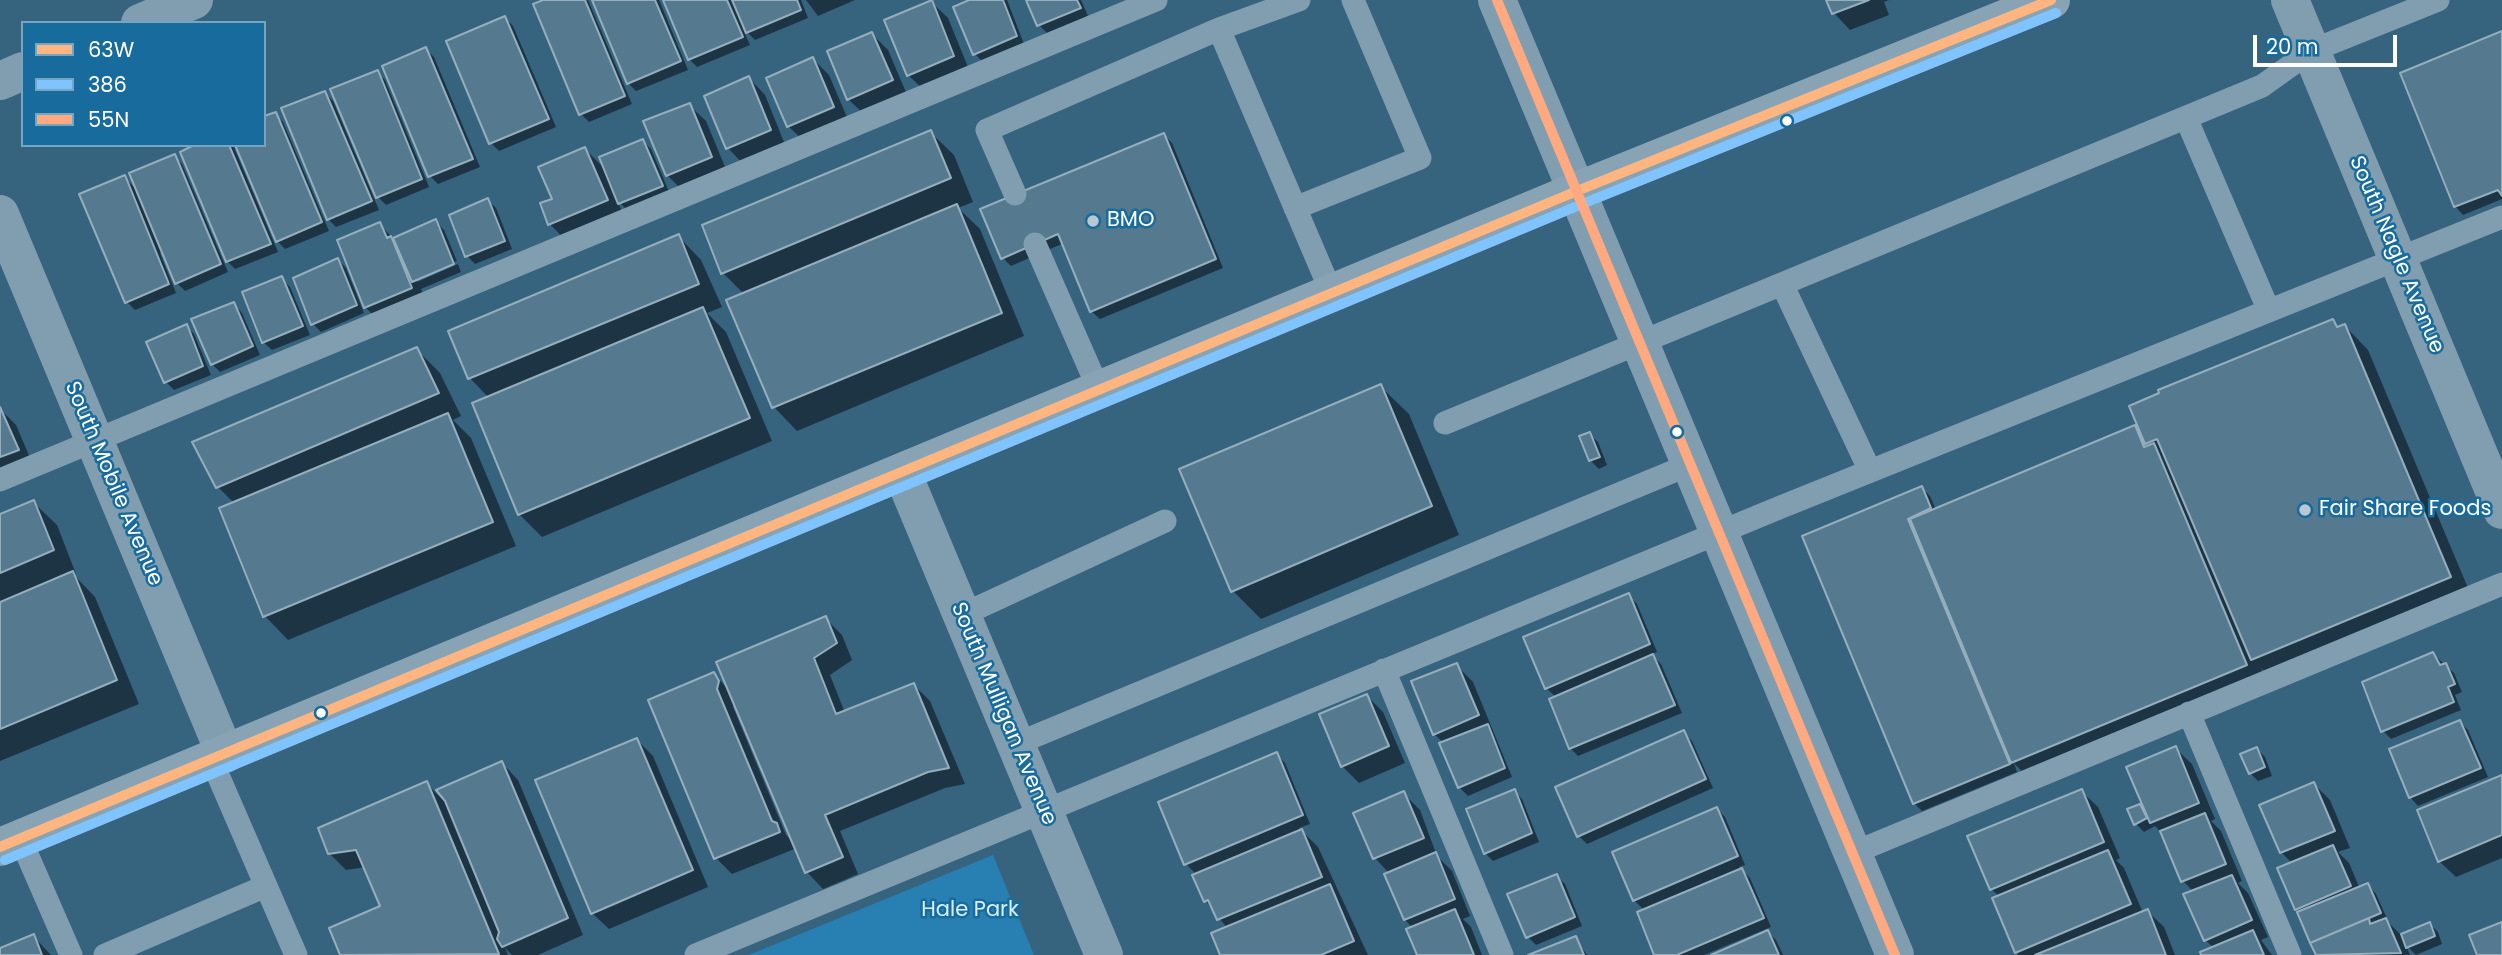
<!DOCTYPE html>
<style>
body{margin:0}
#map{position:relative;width:2502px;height:955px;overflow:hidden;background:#36637e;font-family:Poppins,sans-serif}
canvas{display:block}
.legend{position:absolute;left:21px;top:21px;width:245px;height:126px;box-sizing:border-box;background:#176b9d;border:2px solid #74a6c4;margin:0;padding:9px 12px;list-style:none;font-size:21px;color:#fff}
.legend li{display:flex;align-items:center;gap:14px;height:35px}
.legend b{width:35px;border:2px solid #74a6c4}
.scale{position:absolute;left:2253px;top:35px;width:144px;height:32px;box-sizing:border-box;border:4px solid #fff;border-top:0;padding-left:9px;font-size:21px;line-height:24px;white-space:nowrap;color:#fff;-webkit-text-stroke:5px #176b9d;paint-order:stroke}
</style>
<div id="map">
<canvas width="2502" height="955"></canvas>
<ul class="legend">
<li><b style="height:9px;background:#ffb580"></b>63W</li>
<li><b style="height:9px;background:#80c4ff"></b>386</li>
<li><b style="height:9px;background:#ffa980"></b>55N</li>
</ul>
<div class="scale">20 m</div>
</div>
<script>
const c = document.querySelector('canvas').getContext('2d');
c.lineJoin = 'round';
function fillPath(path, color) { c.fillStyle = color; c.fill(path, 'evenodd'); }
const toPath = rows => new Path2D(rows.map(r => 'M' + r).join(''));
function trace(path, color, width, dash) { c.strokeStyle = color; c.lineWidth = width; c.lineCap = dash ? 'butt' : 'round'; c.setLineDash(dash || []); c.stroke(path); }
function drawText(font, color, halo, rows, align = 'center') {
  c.font = font + ' Poppins,sans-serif'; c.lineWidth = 5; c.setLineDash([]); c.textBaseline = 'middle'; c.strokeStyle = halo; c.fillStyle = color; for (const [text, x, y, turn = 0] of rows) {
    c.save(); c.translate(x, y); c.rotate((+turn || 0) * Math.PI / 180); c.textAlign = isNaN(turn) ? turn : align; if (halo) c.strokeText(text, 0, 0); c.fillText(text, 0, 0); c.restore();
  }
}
const green = toPath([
 [993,855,1034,955,749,955]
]);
const shadow = toPath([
 [547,0,588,0,632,104,589,122,581,114],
 [594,0,659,0,688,70,636,91,628,83],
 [665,0,801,0,808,18,755,40,742,27,750,45,697,67,689,59],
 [806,0,855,0,818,16],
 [973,0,1007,0,1024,44,983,62,975,54],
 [1028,0,1081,0,1088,16,1047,33,1039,25],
 [1828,0,1889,0,1884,2,1889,15,1850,30,1834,13],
 [931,2,948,18,970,72,925,91,908,75],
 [505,18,513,26,556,127,499,151,491,143,448,42],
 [2502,33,2502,199,2463,215,2455,206],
 [872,34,888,50,908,97,865,115,848,99],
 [425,49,434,57,480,167,438,184,430,176],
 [813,59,829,75,850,124,805,142,788,126],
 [377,72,385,80,429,187,386,205,378,197],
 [749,78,765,95,786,147,744,165,728,148],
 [325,93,333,101,379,210,336,227,328,219],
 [689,105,706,121,728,174,684,192,667,175],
 [275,114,283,122,329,231,285,249,277,241,264,145],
 [930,132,954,155,973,202,958,208,980,229,1024,336,797,431,774,407,744,294,723,273],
 [1164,135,1172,143,1223,268,1100,319,1091,311,1064,243,1011,266,1003,258],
 [643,141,651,149,670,194,628,211,617,200,624,216,566,241,550,224,543,204,554,200,585,149,607,171],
 [199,145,233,145,278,252,235,269,227,261],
 [174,156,182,164,228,272,185,291,177,283,164,252,160,253,176,293,135,310,127,302,124,177,137,190],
 [487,200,496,208,512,249,475,264,467,256],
 [436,222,444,230,457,261,417,278,417,282,458,264,461,272,421,289,428,304,382,324,365,307,379,224,394,239],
 [678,236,701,260,722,307,707,313,726,332,772,441,542,537,519,514,489,398,470,378,450,331],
 [338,260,346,268,364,313,321,332,313,324],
 [281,278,290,287,310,335,272,350,263,342],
 [234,304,242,313,260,355,220,372,212,364],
 [2333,321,2340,328,2345,326,2368,350,2473,600,2275,683,2261,668,2269,689,2036,786,2014,763,2017,772,1922,811,1914,803,1804,537,1922,488,1930,496,1936,510,2134,427,2143,435],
 [186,326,194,334,211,375,174,390,166,382],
 [417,350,440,373,461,416,453,420,471,438,516,546,288,640,265,616,221,509,235,504,218,487],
 [1380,386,1409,414,1459,535,1261,619,1233,591],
 [0,409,16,425,34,467,0,480],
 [1589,434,1598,442,1607,465,1599,469,1590,460],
 [33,502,57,525,76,574,74,575,95,597,139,704,0,761,0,516],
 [1628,595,1637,604,1657,652,1651,654,1661,664,1682,713,1578,756,1570,748,1556,697,1546,688],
 [825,618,842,635,852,660,830,675,845,713,914,685,930,701,965,784,945,788,840,831,858,874,823,889,807,872,797,848,732,874,716,858,714,674,730,691],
 [734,700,794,843,786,835,733,707],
 [2433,654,2454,673,2462,692,2455,695,2461,710,2391,739,2383,731],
 [1456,665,1473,682,1512,777,1468,796,1459,787,1444,743,1434,734],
 [1367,696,1383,712,1405,763,1359,783,1342,766],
 [2460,722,2468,730,2488,777,2418,806,2410,797],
 [1684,733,1692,741,1713,788,1587,844,1579,836],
 [637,740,653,756,708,887,609,929,592,913],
 [2175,748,2192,764,2215,819,2211,821,2221,831,2242,881,2238,883,2248,893,2268,937,2261,940,2272,955,2203,955,2214,948,2205,940,2194,892,2183,881,2163,834,2155,826,2144,832,2136,824,2140,806,2147,813],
 [2257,749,2265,757,2272,776,2258,781,2250,773],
 [1276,754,1285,763,1310,824,1299,828,1318,847,1368,955,1222,955,1227,928,1206,901,1197,875,1186,864],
 [502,763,518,780,583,935,538,955,512,955,505,948,508,955,342,955,331,929,383,906,366,867,346,870,329,853,427,784,444,801],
 [2502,777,2502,858,2456,877,2439,861],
 [2314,784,2330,800,2350,848,2338,852,2349,863,2360,889,2368,885,2376,894,2389,923,2402,936,2430,924,2438,932,2442,944,2416,955,2406,945,2410,955,2317,955,2297,909,2292,863,2281,852],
 [1514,791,1522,799,1539,842,1493,861,1485,853],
 [2081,791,2098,807,2120,858,2116,860,2124,868,2143,913,2147,911,2164,927,2175,955,2019,955,2016,952,2000,897,1991,889],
 [1403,793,1420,810,1437,856,1452,871,1470,916,1463,919,1471,927,1482,955,1418,955,1413,928,1405,920,1390,874,1375,858,1356,814],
 [1717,809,1725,817,1745,865,1739,867,1750,878,1771,927,1704,955,1656,955,1645,911,1634,900],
 [1556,876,1565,884,1582,926,1536,945,1528,937],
 [1766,930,1776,940,1783,955,1716,955],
 [33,936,51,955,0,955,0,950],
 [1575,938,1587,955,1533,955]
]);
const building = toPath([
 [543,0,585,0,625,96,579,115,533,4,543,0],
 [592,0,655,0,681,61,627,84,592,0],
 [663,0,727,0,743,37,688,60,663,0],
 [732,0,797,0,801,10,746,33,732,0],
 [932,0,954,56,907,76,884,20,932,0],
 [969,0,1003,0,1017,36,973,55,953,7,969,0],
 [1026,0,1077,0,1081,8,1037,26,1026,0],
 [1826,0,1869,0,1832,14,1826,0],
 [505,16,549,119,489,144,446,41,505,16],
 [2502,31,2502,196,2498,190,2454,207,2400,73,2502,31],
 [872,32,893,80,847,100,827,51,872,32],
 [426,47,473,159,428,177,382,66,426,47],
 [813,57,834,107,787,127,766,78,813,57],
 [378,70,422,179,376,198,330,89,378,70],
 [749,76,771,130,726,149,704,96,749,76],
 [325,91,372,201,327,220,281,108,325,91],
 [690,103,712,157,666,176,643,121,690,103],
 [276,112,322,222,276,242,235,145,264,145,264,116,276,112],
 [931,130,951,178,721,274,702,225,931,130],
 [1164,133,1216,259,1090,312,1058,234,1001,259,980,209,1164,133],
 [643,139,663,186,618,204,599,157,643,139],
 [194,145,229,145,271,244,226,262,180,152,194,145],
 [585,147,608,200,548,225,540,203,552,199,538,167,585,147],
 [175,154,221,264,175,284,129,173,175,154],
 [125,175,169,284,125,303,79,194,125,175],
 [488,198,505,241,465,257,449,215,488,198],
 [957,204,1002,313,772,408,726,300,957,204],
 [436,219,454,264,412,282,393,238,436,219],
 [380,222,387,238,391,236,412,288,364,308,337,240,380,222],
 [679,234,699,284,468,379,448,331,679,234],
 [338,258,357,305,311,325,293,278,338,258],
 [282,276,303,326,262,343,242,292,282,276],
 [234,302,253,346,211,365,191,319,234,302],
 [703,307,750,418,518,515,472,403,703,307],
 [2333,319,2337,327,2345,324,2451,577,2251,660,2157,439,2145,444,2129,406,2159,393,2158,390,2333,319],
 [187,324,203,366,164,383,146,342,187,324],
 [417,347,439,393,216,488,192,442,417,347],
 [1381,384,1432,506,1231,592,1179,469,1381,384],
 [0,407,19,450,0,457,0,407],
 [448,413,493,522,263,617,219,508,448,413],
 [2135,425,2144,447,2154,443,2247,665,2011,763,1910,519,2135,425],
 [1590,432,1600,457,1589,461,1579,436,1590,432],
 [1922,486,1931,508,1908,519,2010,764,1913,804,1802,536,1922,486],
 [34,500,54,550,0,573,0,514,34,500],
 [73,571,117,680,0,729,0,602,73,571],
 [1629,593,1650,644,1545,689,1523,637,1629,593],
 [826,616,837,643,814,658,836,714,914,683,949,768,928,772,825,815,843,857,805,873,716,662,826,616],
 [2433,652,2440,665,2446,663,2455,684,2448,687,2454,702,2381,732,2362,682,2433,652],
 [1653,654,1675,705,1569,749,1549,699,1653,654],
 [1457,663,1479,715,1433,735,1411,681,1457,663],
 [714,672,719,681,717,689,772,821,777,823,780,832,714,859,648,700,714,672],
 [1367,694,1389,746,1341,767,1319,714,1367,694],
 [2460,720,2481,768,2409,798,2389,749,2460,720],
 [1488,724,1505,768,1458,788,1439,743,1488,724],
 [1684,730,1706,779,1577,837,1555,787,1684,730],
 [637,738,693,870,591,914,535,780,637,738],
 [2176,746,2199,803,2150,823,2126,767,2176,746],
 [2257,747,2265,767,2249,774,2240,754,2257,747],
 [1277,752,1303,815,1184,865,1158,802,1277,752],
 [502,761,568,918,502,947,497,939,499,932,445,801,436,790,502,761],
 [2502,775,2502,835,2438,862,2417,810,2502,775],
 [427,781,499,954,340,955,329,928,380,906,356,850,328,854,318,828,427,781],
 [2314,782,2335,831,2280,853,2259,805,2314,782],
 [1515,789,1532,833,1484,854,1466,809,1515,789],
 [2082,789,2104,842,1990,890,1967,836,2082,789],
 [1404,791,1424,838,1373,859,1353,813,1404,791],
 [2140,804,2147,818,2134,825,2127,809,2140,804],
 [1717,807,1738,856,1633,901,1612,852,1717,807],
 [2205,813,2226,864,2181,882,2160,831,2205,813],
 [1302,829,1322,877,1217,920,1208,900,1204,902,1192,875,1302,829],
 [2333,845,2351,886,2295,910,2277,868,2333,845],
 [2108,850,2131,904,2015,953,1992,898,2108,850],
 [1436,852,1455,899,1404,920,1384,874,1436,852],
 [1742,868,1764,918,1677,955,1654,955,1637,912,1742,868],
 [1557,874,1575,917,1526,938,1507,894,1557,874],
 [2232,875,2252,920,2204,941,2183,894,2232,875],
 [2368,883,2381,913,2310,943,2297,912,2368,883],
 [1330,884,1354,941,1321,955,1220,955,1211,933,1330,884],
 [1455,909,1474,955,1417,955,1406,929,1455,909],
 [2148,909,2166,955,2035,955,2148,909],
 [2369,918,2370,924,2386,918,2401,953,2316,955,2310,943,2369,918],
 [2430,922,2435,936,2406,948,2401,934,2430,922],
 [2502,922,2502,955,2477,955,2469,935,2502,922],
 [1768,930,1779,955,1711,955,1768,930],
 [2253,930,2264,955,2201,955,2200,952,2253,930],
 [34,934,42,955,0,955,0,948,34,934],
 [1576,936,1584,955,1528,955,1576,936]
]);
const service = toPath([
 [1219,29,1332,294],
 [2186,118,2269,311],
 [1015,194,987,130,1219,29,1299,0],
 [1295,208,1420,158,1353,0],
 [1035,244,1099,390],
 [1782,284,1870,471],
 [1445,423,2262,86,2311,51,2438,0],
 [0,480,1156,0],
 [962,615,1165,521],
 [1384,670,1502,955],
 [2189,713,2290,955],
 [1016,744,1691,464],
 [20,838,71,955],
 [1853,853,2502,584],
 [266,886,296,955],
 [105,955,266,886,211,759],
 [696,955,1781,507,2502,217]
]);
const minor = toPath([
 [2290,0,2502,510],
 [140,23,194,0],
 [0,81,23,71],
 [0,214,225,754],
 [902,472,1104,955]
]);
const tertiary = toPath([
 [1497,0,1895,955]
]);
const secondary = toPath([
 [0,847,1577,191,2051,0]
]);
const bus1 = toPath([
 [0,847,1577,191,2051,0]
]);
const bus2 = toPath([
 [5,860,1582,204,2056,13]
]);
const bus3 = toPath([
 [1497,0,1895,955]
]);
const markers = [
 [1787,121,6,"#fff"],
 [1093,221,7,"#b9c8d2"],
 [1677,432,6,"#fff"],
 [2305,510,7,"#b9c8d2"],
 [321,713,6,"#fff"]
];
const poiNames = [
 ["BMO",1107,221],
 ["Fair Share Foods",2319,510]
];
const streetNames = [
 ["South Nagle Avenue",2396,255,67],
 ["South Mobile Avenue",113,484,67],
 ["South Mulligan Avenue",1003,714,67]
];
const parkNames = [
 ["Hale Park",970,911]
];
fillPath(green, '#2880b2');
fillPath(shadow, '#0007');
fillPath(building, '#55798e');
trace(building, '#95aebd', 2);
trace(service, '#819eb0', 23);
trace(minor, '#819eb0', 38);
trace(tertiary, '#819eb0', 38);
trace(secondary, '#88a4b4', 38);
trace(bus1, '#ffb580', 10);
trace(bus2, '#80c4ff', 10);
trace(bus3, '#ffa980', 10);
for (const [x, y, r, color] of markers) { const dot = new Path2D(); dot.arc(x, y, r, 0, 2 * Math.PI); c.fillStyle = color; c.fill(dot); trace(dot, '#176b9d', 2.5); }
drawText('21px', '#fff', '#176b9d', poiNames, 'left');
drawText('21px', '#fff', '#176b9d', streetNames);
drawText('21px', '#d6effd', '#176b9d', parkNames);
</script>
